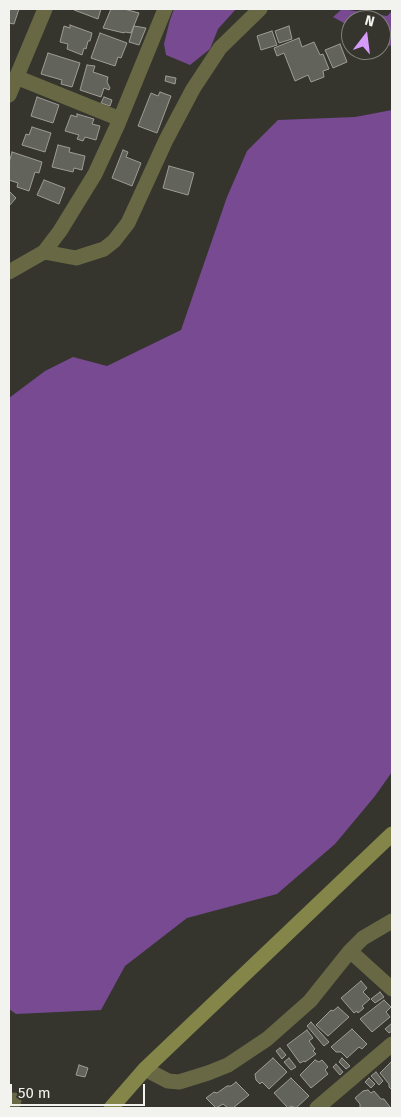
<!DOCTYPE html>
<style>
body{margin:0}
#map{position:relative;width:401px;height:1117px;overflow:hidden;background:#35352e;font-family:"Fira Sans",sans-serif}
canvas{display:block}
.frame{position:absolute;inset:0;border:10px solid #f2f2ee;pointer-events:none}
.north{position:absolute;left:341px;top:10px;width:50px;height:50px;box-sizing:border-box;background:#35352e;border:1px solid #81817b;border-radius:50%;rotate:15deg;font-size:14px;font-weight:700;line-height:20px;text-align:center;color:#f2f2ee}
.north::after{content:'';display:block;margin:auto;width:18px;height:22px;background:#d69bfa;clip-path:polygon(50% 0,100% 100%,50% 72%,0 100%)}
.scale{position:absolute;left:10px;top:1084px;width:135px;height:22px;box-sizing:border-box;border:2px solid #f2f2ee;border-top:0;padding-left:6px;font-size:15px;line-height:18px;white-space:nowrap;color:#f2f2ee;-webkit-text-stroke:4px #35352e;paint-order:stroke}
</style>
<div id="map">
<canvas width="401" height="1117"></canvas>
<div class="frame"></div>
<div class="north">N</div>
<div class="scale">50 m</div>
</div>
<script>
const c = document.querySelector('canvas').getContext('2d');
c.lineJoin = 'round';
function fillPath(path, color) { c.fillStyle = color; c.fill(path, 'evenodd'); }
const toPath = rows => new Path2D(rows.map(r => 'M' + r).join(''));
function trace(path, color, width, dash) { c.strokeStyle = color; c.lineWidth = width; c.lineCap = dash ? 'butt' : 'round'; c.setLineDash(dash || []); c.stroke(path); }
const forest = toPath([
 [174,9,236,9,218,29,210,49,190,65,166,55,164,44,170,20],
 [342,9,387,16,392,11,392,46,381,44,381,20,351,20,351,27,333,17],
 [392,110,392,772,375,796,335,844,277,894,187,918,125,966,101,1010,16,1014,9,1009,9,398,45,371,73,357,107,366,181,330,227,197,247,151,278,120,355,117]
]);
const building = toPath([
 [9,9,19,9,14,24,9,23,9,9],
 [74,9,101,9,98,19,74,10,74,9],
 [111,9,124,9,139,13,131,33,125,32,124,33,103,28,111,9],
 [70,25,92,33,90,41,88,41,86,49,84,48,82,55,67,49,68,44,60,42,64,26,70,28,70,25],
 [134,26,146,28,139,45,129,42,134,26],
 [289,26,292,39,279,43,275,31,289,26],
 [272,31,277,45,261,50,257,36,272,31],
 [100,33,127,43,121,58,118,57,115,66,91,58,100,33],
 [299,38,302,47,314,42,320,55,323,54,329,69,323,71,324,77,311,82,308,75,295,81,284,53,277,56,274,48,299,38],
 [340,44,347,62,333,68,325,50,340,44],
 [48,53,80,63,72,87,61,84,62,80,41,74,48,53],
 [87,65,95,66,93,72,108,77,107,82,110,88,109,90,104,88,101,97,80,90,87,65],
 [166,76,176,78,175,84,165,81,166,76],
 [160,92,171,96,157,133,138,126,151,93,158,96,160,92],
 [37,97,59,105,53,123,31,116,37,97],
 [104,97,112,100,110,106,101,103,104,97],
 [77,114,94,119,92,124,100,126,96,140,85,137,83,141,77,139,79,135,65,131,71,115,77,117,77,114],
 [32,127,51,133,45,152,22,145,26,134,29,135,32,127],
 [58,145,70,148,69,152,85,156,82,170,74,168,73,172,52,167,58,145],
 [123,150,128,152,126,157,141,163,132,186,112,178,123,150],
 [12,152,42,162,39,173,35,172,29,191,17,187,18,183,9,180,9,163,12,152],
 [169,166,194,173,188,195,163,188,169,166],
 [44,180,65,188,59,204,37,195,44,180],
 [9,191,16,198,9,206,9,191],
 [361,981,367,988,363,992,370,999,362,1006,364,1008,358,1013,357,1011,354,1013,341,998,361,981],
 [380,992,384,997,375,1003,371,999,380,992],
 [384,1000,391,1007,386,1012,390,1017,372,1032,360,1019,384,1000],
 [338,1007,349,1017,328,1036,316,1025,331,1010,333,1011,338,1007],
 [311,1022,329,1042,324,1046,307,1026,311,1022],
 [392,1023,392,1031,389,1033,385,1029,392,1023],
 [352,1029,367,1044,362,1049,359,1047,347,1058,341,1052,336,1052,331,1047,352,1029],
 [307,1030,313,1038,309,1041,315,1049,313,1051,316,1054,305,1062,304,1061,300,1063,287,1045,307,1030],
 [280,1048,286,1055,282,1059,276,1051,280,1048],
 [273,1058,287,1072,269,1089,262,1082,260,1084,256,1080,255,1074,273,1058],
 [289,1058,296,1067,291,1070,284,1062,289,1058],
 [342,1058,350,1066,346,1069,339,1062,342,1058],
 [315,1060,319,1062,322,1060,328,1067,325,1070,328,1074,311,1088,300,1075,315,1060],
 [392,1061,392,1090,389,1087,389,1084,380,1073,392,1061],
 [336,1064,343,1072,340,1075,333,1067,336,1064],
 [79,1065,88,1068,85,1077,76,1075,79,1065],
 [376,1072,383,1081,379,1085,371,1076,376,1072],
 [291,1078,309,1096,296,1108,291,1106,288,1108,274,1093,291,1078],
 [369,1078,375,1084,371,1088,365,1082,369,1078],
 [236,1082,249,1095,233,1108,228,1108,223,1104,216,1108,206,1098,214,1092,217,1093,227,1086,231,1086,236,1082],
 [368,1090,371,1093,374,1091,381,1099,384,1099,390,1107,388,1108,360,1108,360,1104,355,1098,363,1091,368,1090]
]);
const street = toPath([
 [16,77,120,119],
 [9,95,45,9],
 [44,252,76,258,104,249,114,241,128,223,166,140,193,89,220,48,260,9],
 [9,272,44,252,60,231,95,174,118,124,165,9],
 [350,951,392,989],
 [145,1069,168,1081,179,1082,208,1073,228,1065,267,1039,310,1001,350,951,363,938,392,921],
 [12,1108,14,1100],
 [317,1108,392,1044]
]);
const secondary = toPath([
 [111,1108,145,1069,392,834]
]);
fillPath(forest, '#774a92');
fillPath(building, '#62635b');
trace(building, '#9d9d95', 1);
trace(street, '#686944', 15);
trace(secondary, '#848549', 15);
</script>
